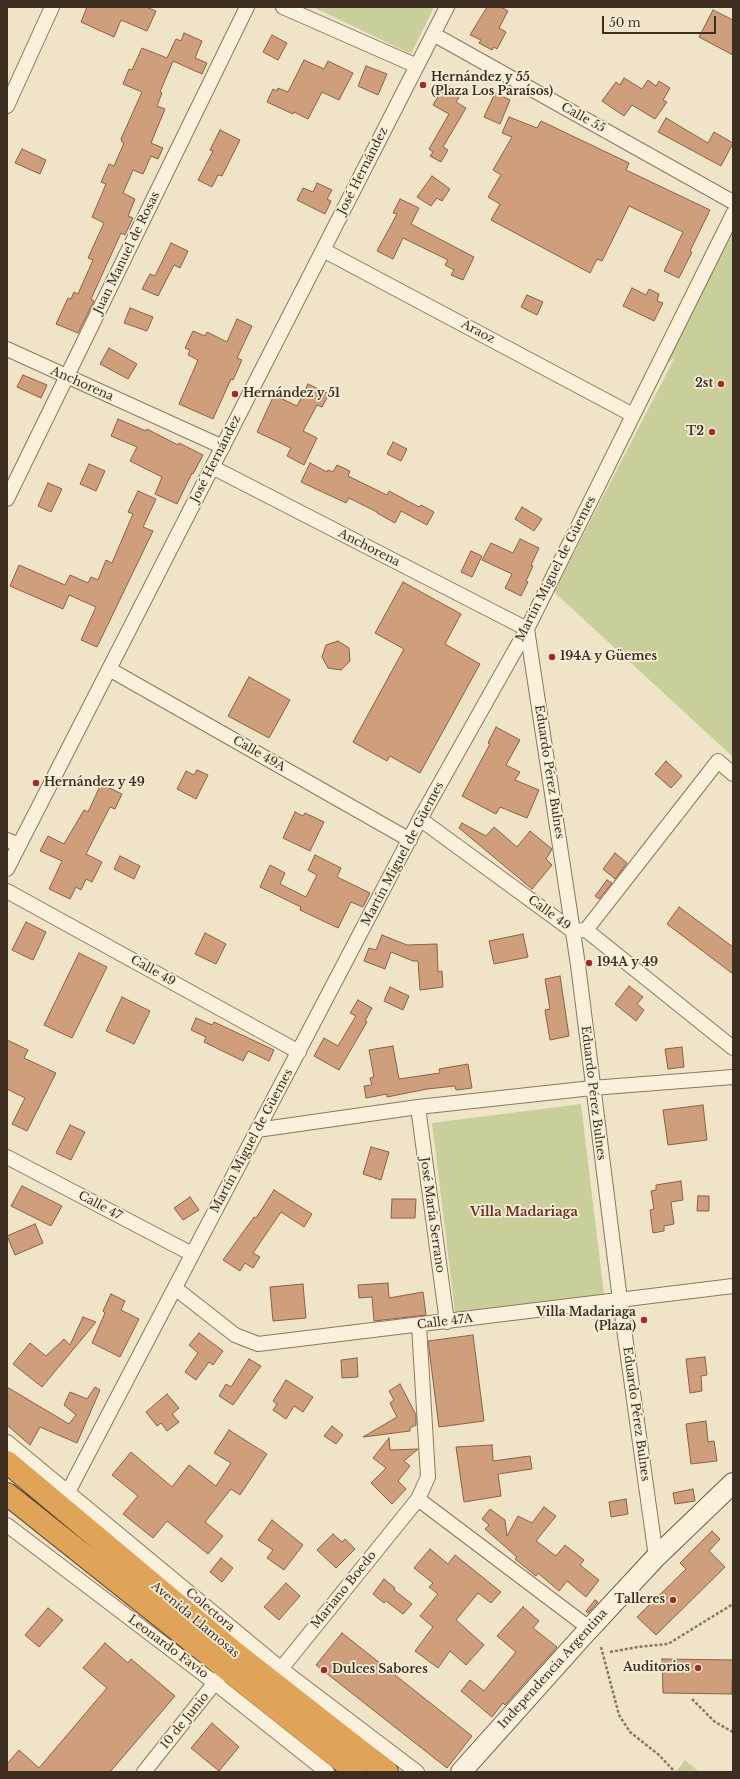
<!DOCTYPE html>
<meta charset="utf-8">
<style>
body{margin:0}
#map{position:relative;width:740px;height:1779px;overflow:hidden;background:#f0e4c8;font-family:"Libre Baskerville",serif}
canvas{display:block}
.frame{position:absolute;inset:0;border:8px solid #3d2e20;pointer-events:none}
.scale{position:absolute;left:602px;top:16px;width:114px;height:18px;box-sizing:border-box;border:2px solid #3d2e20;border-top:0;padding-left:5px;font-size:12px;line-height:14px;white-space:nowrap;color:#3d2e20;-webkit-text-stroke:3px #f7eed8;paint-order:stroke}
</style>
<div id="map">
<canvas width="740" height="1779"></canvas>
<div class="frame"></div>
<div class="scale">50 m</div>
</div>
<script>
const c = document.querySelector('canvas').getContext('2d');
c.lineJoin = 'round';
function fillPath(path, color) { c.fillStyle = color; c.fill(path, 'evenodd'); }
const toPath = rows => new Path2D(rows.map(r => 'M' + r).join(''));
function trace(path, color, width, dash) { c.strokeStyle = color; c.lineWidth = width; c.lineCap = dash ? 'butt' : 'round'; c.setLineDash(dash || []); c.stroke(path); }
function drawText(font, color, halo, rows, align = 'center') {
  c.font = font + ' "Libre Baskerville",serif'; c.lineWidth = 3.5; c.setLineDash([]); c.textBaseline = 'middle'; c.strokeStyle = halo; c.fillStyle = color; for (const [text, x, y, turn = 0] of rows) {
    c.save(); c.translate(x, y); c.rotate((+turn || 0) * Math.PI / 180); c.textAlign = isNaN(turn) ? turn : align; if (halo) c.strokeText(text, 0, 0); c.fillText(text, 0, 0); c.restore();
  }
}
const green = toPath([
 [313,7,434,7,411,54],
 [733,233,733,757,554,592,675,357,662,368],
 [581,1104,604,1294,455,1312,432,1123],
 [685,1760,699,1772,676,1772]
]);
const building = toPath([
 [87,7,146,7,156,11,147,31,121,20,114,37,81,22,87,7],
 [487,7,501,7,508,11,499,28,506,32,497,49,494,47,492,50,479,43,481,40,470,35,487,7],
 [713,10,733,20,733,55,699,37,713,10],
 [184,33,202,41,195,58,207,63,202,74,173,61,160,92,162,93,157,106,165,109,151,143,163,148,158,159,151,156,143,174,133,170,123,193,135,199,128,216,133,218,125,235,121,233,91,299,94,301,78,333,56,324,68,298,71,299,74,292,78,294,93,260,88,258,104,223,92,217,106,184,101,182,109,164,114,166,124,143,122,142,121,139,142,92,123,84,129,69,132,70,142,48,167,58,176,39,181,41,184,33],
 [272,35,287,43,278,60,263,52,272,35],
 [304,60,324,69,328,61,353,73,339,100,322,92,308,119,294,112,293,114,267,102,273,89,277,91,278,88,288,92,304,60],
 [366,66,387,74,378,95,358,86,366,66],
 [624,78,642,89,648,80,656,86,659,81,670,88,663,100,667,102,655,119,632,105,624,116,602,101,616,82,620,85,624,78],
 [445,84,461,94,456,102,466,108,443,147,448,150,441,162,430,156,433,152,429,149,449,114,433,105,445,84],
 [495,93,510,100,500,124,484,117,495,93],
 [509,117,537,128,541,121,629,163,626,170,710,210,690,251,692,252,679,278,664,271,683,232,629,206,602,261,597,259,590,273,491,220,500,204,488,197,501,175,493,170,512,137,502,133,509,117],
 [666,118,708,143,714,132,733,143,721,166,658,132,666,118],
 [220,130,240,140,222,176,218,175,212,187,198,180,213,151,210,150,220,130],
 [22,149,46,160,40,174,15,163,22,149],
 [432,176,450,189,442,201,437,198,431,206,417,197,432,176],
 [317,183,332,190,327,199,331,201,325,214,297,200,303,188,313,192,317,183],
 [400,199,419,208,411,224,474,257,463,280,451,275,454,270,445,265,448,260,403,238,393,259,377,251,397,214,393,213,400,199],
 [171,243,188,251,180,268,174,265,158,296,142,289,150,274,155,276,171,243],
 [632,288,646,295,649,289,659,294,657,301,663,303,654,321,623,306,632,288],
 [527,295,543,302,537,315,521,307,527,295],
 [130,308,153,317,147,331,124,323,130,308],
 [237,319,252,326,237,358,242,360,233,380,231,379,213,419,179,404,198,360,188,355,190,350,185,348,193,331,205,336,207,332,227,342,237,319],
 [109,348,137,364,128,379,100,364,109,348],
 [23,375,47,385,41,398,17,387,23,375],
 [308,384,329,394,322,407,317,405,303,431,317,438,304,465,287,456,291,448,257,432,274,395,297,406,308,384],
 [118,419,146,431,147,429,178,445,179,443,203,455,193,474,192,473,177,504,155,494,162,477,130,461,137,447,111,436,118,419],
 [393,442,407,449,401,461,387,454,393,442],
 [310,463,327,472,328,470,333,472,337,465,350,471,348,476,387,495,389,491,419,507,421,505,434,512,427,525,401,511,395,523,377,513,377,512,349,498,346,503,301,482,310,463],
 [89,464,105,471,96,491,80,484,89,464],
 [48,483,62,489,51,512,38,506,48,483],
 [138,491,156,499,143,527,153,531,97,647,81,640,96,607,69,595,63,609,10,586,19,565,65,585,70,575,88,583,91,577,98,580,106,560,112,563,133,514,128,512,138,491],
 [522,507,542,519,534,531,515,519,522,507],
 [520,539,539,548,531,565,533,566,526,581,528,582,521,596,505,588,512,574,482,560,491,543,513,553,520,539],
 [471,551,482,556,472,577,461,572,471,551],
 [403,582,461,614,445,644,480,664,420,773,390,756,387,761,353,742,404,649,375,633,403,582],
 [338,641,349,648,350,661,341,670,328,668,322,657,326,645,338,641],
 [249,677,290,700,269,738,228,716,249,677],
 [496,727,520,740,506,765,520,772,515,780,539,790,527,818,500,807,496,814,462,796,490,744,488,743,496,727],
 [666,761,682,776,671,788,655,774,666,761],
 [197,770,208,775,196,799,177,789,186,771,194,775,197,770],
 [101,784,122,794,115,809,110,807,86,854,102,862,92,882,86,879,81,890,76,887,70,899,49,889,62,861,40,851,48,836,64,844,84,810,88,812,101,784],
 [295,812,303,816,305,813,324,822,310,851,283,838,295,812],
 [462,823,486,836,494,827,517,847,530,831,552,849,546,859,552,865,532,889,459,828,462,823],
 [615,853,627,863,615,879,603,869,615,853],
 [315,855,341,868,337,877,370,893,363,907,351,902,338,928,300,910,301,907,260,887,270,865,285,873,280,884,306,897,317,875,308,870,315,855],
 [120,856,140,866,134,879,114,869,120,856],
 [607,880,612,883,599,899,595,896,607,880],
 [679,907,733,947,733,974,667,924,679,907],
 [26,922,46,932,33,960,12,950,26,922],
 [205,933,226,944,216,964,195,954,205,933],
 [523,934,528,957,494,964,489,941,523,934],
 [382,935,407,945,437,944,438,972,442,971,443,987,420,990,418,961,413,961,391,952,385,969,364,961,369,948,376,950,382,935],
 [79,953,107,967,72,1038,44,1025,79,953],
 [560,976,569,1036,550,1040,545,1010,550,1009,545,979,560,976],
 [629,986,643,997,637,1004,644,1010,636,1021,615,1004,629,986],
 [390,987,409,996,403,1010,384,1001,390,987],
 [122,997,150,1011,134,1044,106,1031,122,997],
 [358,1000,372,1008,365,1021,367,1022,339,1070,314,1056,324,1038,338,1046,356,1016,350,1013,358,1000],
 [196,1018,212,1025,214,1022,274,1050,269,1061,248,1051,243,1061,204,1042,206,1037,191,1030,196,1018],
 [7,1040,28,1050,24,1058,56,1073,27,1131,12,1124,25,1098,7,1089,7,1040],
 [393,1046,399,1079,440,1073,439,1069,468,1064,472,1088,456,1090,455,1086,427,1089,387,1097,387,1094,366,1098,364,1086,372,1085,370,1078,374,1077,369,1050,393,1046],
 [682,1047,684,1067,668,1069,665,1049,682,1047],
 [703,1105,707,1140,668,1145,663,1110,703,1105],
 [70,1125,85,1132,71,1160,56,1153,70,1125],
 [371,1147,389,1152,381,1180,363,1174,371,1147],
 [681,1181,683,1200,671,1202,674,1224,664,1226,664,1231,653,1233,650,1210,654,1209,651,1191,656,1190,656,1185,681,1181],
 [22,1186,62,1206,51,1226,11,1206,22,1186],
 [274,1190,312,1214,304,1227,281,1212,253,1253,260,1257,253,1268,245,1263,240,1271,223,1260,254,1217,256,1218,274,1190],
 [698,1196,709,1196,709,1211,697,1211,698,1196],
 [190,1197,199,1210,183,1220,174,1208,190,1197],
 [392,1199,416,1199,415,1218,391,1218,392,1199],
 [35,1224,43,1243,15,1255,7,1236,35,1224],
 [388,1283,389,1298,423,1292,426,1315,374,1321,372,1297,359,1298,358,1285,388,1283],
 [303,1284,306,1318,273,1321,270,1287,303,1284],
 [111,1294,125,1301,121,1310,139,1319,120,1357,92,1343,105,1313,103,1311,111,1294],
 [83,1317,96,1322,42,1387,13,1364,30,1343,46,1356,64,1339,70,1345,83,1317],
 [199,1333,223,1351,213,1365,209,1362,196,1380,185,1372,198,1353,189,1345,199,1333],
 [473,1335,484,1421,439,1427,428,1341,473,1335],
 [705,1357,707,1375,701,1376,702,1391,690,1393,686,1359,705,1357],
 [357,1358,358,1377,342,1378,341,1360,357,1358],
 [249,1359,261,1366,233,1405,219,1396,226,1384,231,1387,249,1359],
 [286,1380,313,1397,303,1412,294,1406,286,1419,273,1410,277,1404,273,1401,286,1380],
 [400,1384,416,1415,416,1425,410,1428,410,1431,363,1437,397,1417,390,1403,394,1400,389,1391,400,1384],
 [7,1387,69,1424,76,1415,64,1405,70,1392,87,1399,95,1387,100,1390,77,1443,40,1427,30,1445,7,1425,7,1387],
 [167,1394,179,1408,172,1414,179,1422,167,1431,161,1423,157,1426,146,1412,167,1394],
 [706,1421,708,1442,714,1441,717,1461,691,1464,686,1424,706,1421],
 [332,1426,343,1435,336,1444,324,1436,332,1426],
 [229,1430,267,1454,240,1495,231,1489,205,1522,223,1536,208,1554,167,1521,153,1538,123,1514,138,1496,112,1475,131,1452,172,1487,189,1465,216,1486,231,1463,214,1453,229,1430],
 [389,1438,390,1450,418,1449,404,1461,410,1466,398,1481,406,1489,392,1504,371,1483,386,1468,373,1458,389,1438],
 [492,1445,493,1461,530,1456,532,1469,498,1474,501,1496,464,1502,456,1447,492,1445],
 [693,1489,695,1501,675,1504,673,1493,693,1489],
 [626,1499,628,1514,611,1517,609,1502,626,1499],
 [544,1507,556,1516,536,1541,556,1556,565,1545,584,1560,580,1565,599,1580,586,1597,567,1581,559,1591,538,1573,536,1576,515,1559,517,1557,485,1529,489,1525,482,1519,490,1509,505,1520,507,1536,518,1516,532,1523,544,1507],
 [272,1520,303,1545,284,1570,267,1558,273,1550,258,1540,272,1520],
 [712,1531,720,1539,709,1551,725,1567,656,1635,637,1617,686,1569,680,1563,712,1531],
 [333,1534,342,1542,345,1539,355,1549,336,1568,317,1550,333,1534],
 [430,1549,448,1564,455,1555,501,1592,491,1603,478,1593,456,1620,484,1645,466,1665,450,1651,438,1668,415,1651,433,1627,420,1616,438,1594,429,1587,433,1583,414,1568,430,1549],
 [221,1558,233,1568,222,1582,210,1572,221,1558],
 [384,1579,395,1588,394,1590,412,1604,403,1614,386,1601,384,1603,373,1594,384,1579],
 [286,1583,300,1596,279,1620,264,1607,286,1583],
 [595,1600,598,1602,588,1613,586,1611,595,1600],
 [523,1607,539,1621,533,1628,557,1647,505,1705,503,1703,492,1717,461,1691,470,1680,484,1691,516,1652,497,1636,523,1607],
 [48,1608,63,1620,39,1647,25,1635,48,1608],
 [342,1633,472,1736,447,1768,316,1665,342,1633],
 [105,1643,128,1663,131,1659,175,1696,110,1772,7,1772,7,1764,19,1750,39,1768,107,1688,83,1668,105,1643],
 [662,1659,733,1660,732,1694,663,1693,662,1659],
 [212,1723,239,1747,219,1771,191,1748,212,1723]
]);
const path = toPath([
 [601,1647,619,1715,630,1732,659,1755,675,1772],
 [610,1652,638,1647,668,1644,733,1604],
 [692,1699,715,1722,733,1732]
]);
const street = toPath([
 [283,7,417,66],
 [433,34,733,202],
 [7,106,52,7],
 [323,250,633,415],
 [7,349,223,447],
 [212,467,527,629],
 [7,499,247,7],
 [527,629,578,965,620,1300,656,1557],
 [109,669,410,840],
 [420,819,573,931,586,930,733,1048],
 [7,840,19,845],
 [7,869,447,7],
 [7,891,299,1052],
 [586,930,718,761,733,774],
 [418,1107,447,1322],
 [257,1130,418,1107,592,1088,733,1077],
 [7,1157,192,1254],
 [175,1288,235,1335,258,1344,733,1286],
 [7,1442,280,1668,417,1772],
 [68,1492,420,819,527,629,733,214],
 [418,1499,589,1628],
 [7,1525,215,1683,327,1772],
 [276,1675,418,1499,428,1477,419,1325],
 [144,1772,221,1675]
]);
const secondary = toPath([
 [461,1772,580,1639,656,1557,733,1483]
]);
const highway = toPath([
 [7,1462,235,1653,387,1772],
 [7,1494,356,1772]
]);
const markers = [
 [423,85,4,"#9e2a2b"],
 [721,384,4,"#9e2a2b"],
 [235,394,4,"#9e2a2b"],
 [712,432,4,"#9e2a2b"],
 [552,657,4,"#9e2a2b"],
 [36,783,4,"#9e2a2b"],
 [589,963,4,"#9e2a2b"],
 [644,1320,4,"#9e2a2b"],
 [673,1600,4,"#9e2a2b"],
 [698,1668,4,"#9e2a2b"],
 [324,1670,4,"#9e2a2b"]
];
const poiNames = [
 ["Hernández y 55",431,78],
 ["(Plaza Los Paraísos)",431,92],
 ["2st",713,384,"right"],
 ["Hernández y 51",243,394],
 ["T2",704,432,"right"],
 ["194A y Güemes",560,657],
 ["Hernández y 49",44,783],
 ["194A y 49",597,963],
 ["Villa Madariaga",636,1313,"right"],
 ["(Plaza)",636,1327,"right"],
 ["Talleres",665,1600,"right"],
 ["Auditorios",690,1668,"right"],
 ["Dulces Sabores",332,1670]
];
const streetNames = [
 ["Calle 55",583,118,29],
 ["José Hernández",363,171,-63],
 ["Juan Manuel de Rosas",127,253,-64],
 ["Araoz",478,332,28],
 ["Anchorena",82,384,24],
 ["José Hernández",216,459,-63],
 ["Anchorena",369,548,27],
 ["Martín Miguel de Güemes",556,569,-63],
 ["Calle 49A",259,754,30],
 ["Eduardo Pérez Bulnes",549,772,81],
 ["Martín Miguel de Güemes",403,854,-62],
 ["Calle 49",549,913,36],
 ["Calle 49",153,971,29],
 ["Eduardo Pérez Bulnes",593,1093,83],
 ["Martín Miguel de Güemes",252,1141,-62],
 ["Calle 47",100,1206,28],
 ["José María Serrano",432,1215,82],
 ["Calle 47A",445,1322,-7],
 ["Eduardo Pérez Bulnes",636,1414,82],
 ["Mariano Boedo",344,1590,-51],
 ["Colectora",210,1610,40],
 ["Avenida Llamosas",195,1620,40],
 ["Leonardo Favio",168,1647,37],
 ["Independencia Argentina",553,1669,-48],
 ["10 de Junio",185,1721,-51]
];
const neighbourhoodNames = [
 ["Villa Madariaga",524,1212]
];
fillPath(green, '#c9cf9b');
fillPath(building, '#cf9f7d');
trace(building, '#8d5f41', 1);
trace(street, '#8d765c', 16);
trace(secondary, '#6f573f', 22);
trace(highway, '#5b4430', 24);
trace(path, '#8d765c', 2.5, [3, 2]);
trace(street, '#faf1dc', 14);
trace(secondary, '#faf1dc', 20);
trace(highway, '#e0a458', 22);
for (const [x, y, r, color] of markers) { const dot = new Path2D(); dot.arc(x, y, r, 0, 2 * Math.PI); c.fillStyle = color; c.fill(dot); trace(dot, '#f7eed8', 1.5); }
drawText('bold 12px', '#3d2e20', '#f7eed8', poiNames, 'left');
drawText('12px', '#3d2e20', '#f7eed8', streetNames);
drawText('bold 13px', '#6b2e1e', '#f7eed8', neighbourhoodNames);
</script>
